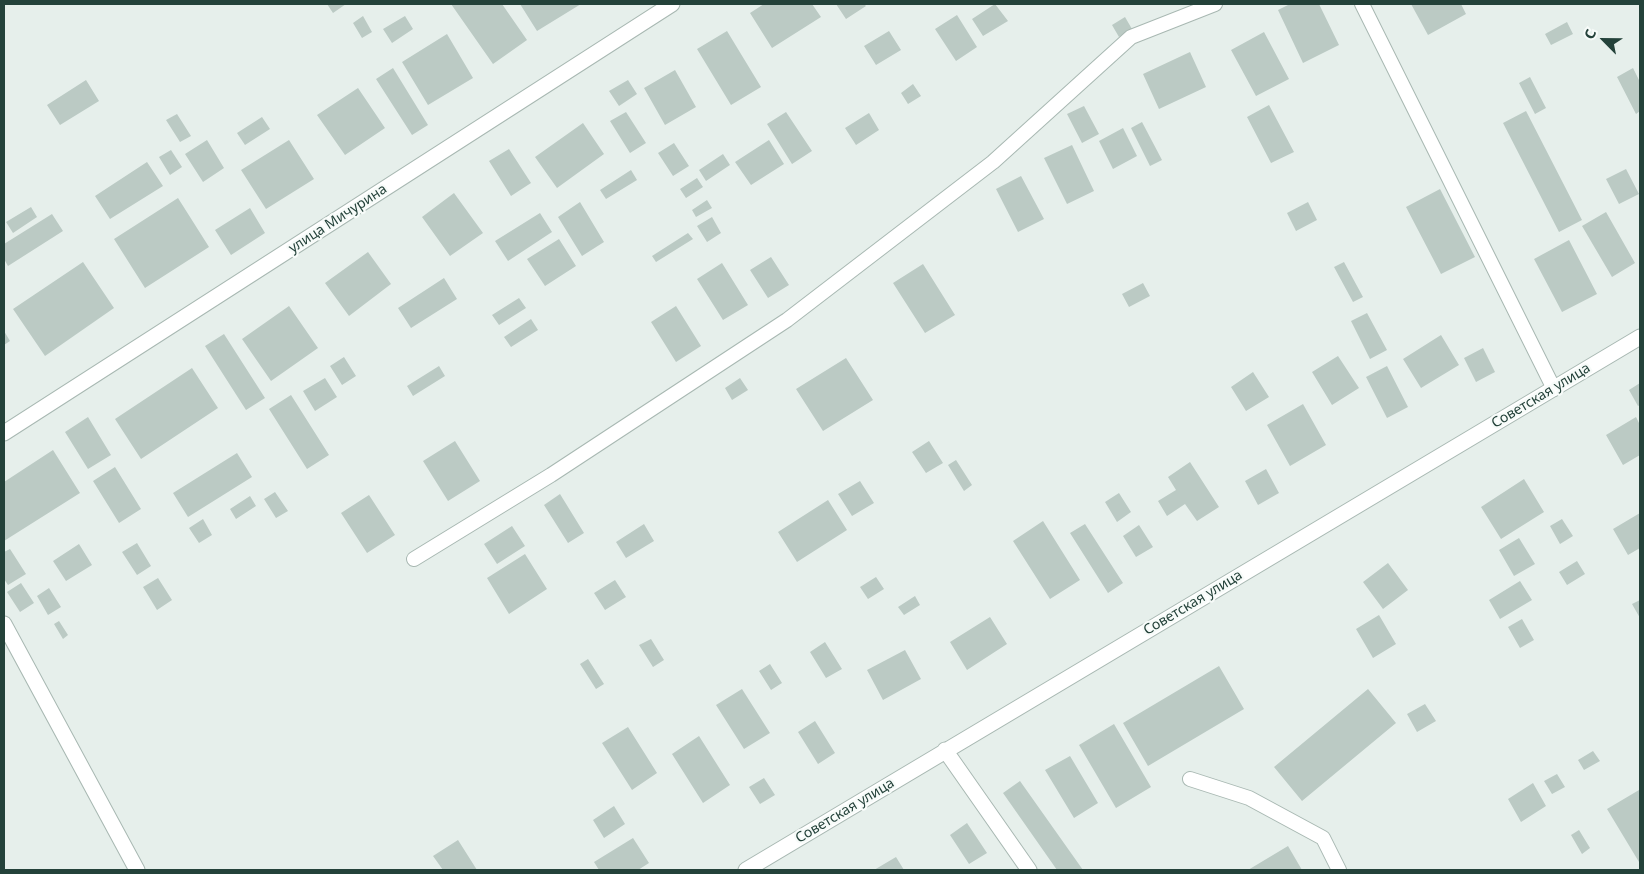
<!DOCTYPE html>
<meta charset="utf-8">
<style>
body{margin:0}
#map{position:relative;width:1644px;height:874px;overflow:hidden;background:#e6efeb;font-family:"Noto Sans",sans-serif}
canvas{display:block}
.frame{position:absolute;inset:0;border:5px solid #24423a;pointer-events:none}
.north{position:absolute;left:1579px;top:15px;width:50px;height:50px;-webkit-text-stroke:4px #f7fbf9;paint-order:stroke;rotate:293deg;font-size:14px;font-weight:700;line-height:20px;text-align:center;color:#24423a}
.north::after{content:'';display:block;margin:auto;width:18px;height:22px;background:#24423a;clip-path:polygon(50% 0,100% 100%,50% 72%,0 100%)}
</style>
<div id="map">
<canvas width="1644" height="874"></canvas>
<div class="frame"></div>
<div class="north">С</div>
</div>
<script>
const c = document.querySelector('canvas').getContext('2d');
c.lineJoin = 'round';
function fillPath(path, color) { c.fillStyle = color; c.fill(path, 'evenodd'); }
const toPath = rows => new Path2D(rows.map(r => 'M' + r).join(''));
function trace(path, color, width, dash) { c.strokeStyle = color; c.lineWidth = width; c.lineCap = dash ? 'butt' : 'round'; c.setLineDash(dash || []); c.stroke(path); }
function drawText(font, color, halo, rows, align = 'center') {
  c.font = font + ' "Noto Sans",sans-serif'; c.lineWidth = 4.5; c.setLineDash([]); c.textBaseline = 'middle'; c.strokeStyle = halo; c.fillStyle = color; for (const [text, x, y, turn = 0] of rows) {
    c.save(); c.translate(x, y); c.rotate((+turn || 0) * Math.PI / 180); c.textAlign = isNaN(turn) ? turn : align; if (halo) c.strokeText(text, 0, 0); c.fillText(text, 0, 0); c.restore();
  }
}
const building = toPath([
 [327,4,346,4,333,13],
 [451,4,502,4,527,40,493,64],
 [520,4,581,4,537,31],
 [764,4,812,4,821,17,772,48,750,13],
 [836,4,864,4,866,6,846,19],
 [995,4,1008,21,983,36,972,19],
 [1290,4,1319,4,1339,45,1303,63,1278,10],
 [1411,4,1461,4,1466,14,1428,35],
 [957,15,977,47,956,61,935,29],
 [363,16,372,32,362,38,353,23],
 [405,16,413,29,392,43,383,29],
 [1125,17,1132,29,1119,37,1112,25],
 [1567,22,1573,34,1551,45,1545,34],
 [727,31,761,87,731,105,697,49],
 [889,31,901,50,876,65,864,46],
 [1264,32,1289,79,1256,96,1231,50],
 [447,34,473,78,428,105,402,62],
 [1190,52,1206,87,1159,109,1143,74],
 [393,68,428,125,412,135,376,79],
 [1633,68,1640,82,1640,111,1636,114,1617,77],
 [675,70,696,107,665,125,644,88],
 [1530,77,1546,108,1535,114,1519,83],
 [86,80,99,101,60,125,47,105],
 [628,80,637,94,619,106,609,91],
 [913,84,921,96,908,104,901,93],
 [358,88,385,128,345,155,317,115],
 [1269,105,1294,152,1271,163,1247,117],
 [1084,106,1099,134,1082,143,1067,114],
 [1526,111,1582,220,1559,232,1503,123],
 [626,112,646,143,630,153,610,121],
 [786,112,812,151,792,164,767,124],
 [869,113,879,130,856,145,845,128],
 [177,114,191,136,180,142,166,120],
 [262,117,270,129,245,145,237,133],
 [1142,122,1162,160,1150,166,1131,128],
 [583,123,604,154,557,188,535,157],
 [1123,128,1137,156,1113,169,1099,141],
 [207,140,224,168,203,182,185,154],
 [289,140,314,179,266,209,241,170],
 [769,140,784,164,751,185,735,162],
 [674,143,689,166,673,176,658,153],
 [1072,145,1094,191,1067,204,1044,158],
 [509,149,531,183,511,196,489,161],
 [171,150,182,167,170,175,159,157],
 [723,154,730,165,706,181,699,170],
 [147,162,163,186,110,219,95,196],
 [1626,169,1639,194,1619,204,1606,179],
 [631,170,637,180,606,199,600,190],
 [1021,176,1044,219,1018,232,996,189],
 [697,178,703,187,686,198,680,189],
 [1440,189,1475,257,1441,274,1406,207],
 [454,193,483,233,450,256,422,217],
 [178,198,209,247,145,288,114,239],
 [707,200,712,208,696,217,692,210],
 [580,202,604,242,582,256,558,217],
 [1308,202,1317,220,1296,231,1287,213],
 [31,207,37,217,13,233,6,222],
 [250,208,265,233,231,255,215,230],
 [1606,212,1635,263,1612,277,1582,226],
 [540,213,552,232,508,261,495,241],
 [52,214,63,231,8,266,4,259,4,244],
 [712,217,721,233,707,242,697,226],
 [688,233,693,239,656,262,652,256],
 [559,239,576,266,545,286,527,259],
 [1569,240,1597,294,1562,312,1534,259],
 [368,252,391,284,349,316,325,283],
 [771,257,789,285,768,298,750,270],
 [83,262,114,308,45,356,13,309],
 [1344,262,1363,297,1353,302,1334,267],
 [722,263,748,305,723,320,697,279],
 [923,264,955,315,925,333,893,283],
 [444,278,457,299,411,328,398,308],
 [1143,283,1150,296,1129,307,1122,294],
 [519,298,526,308,499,325,492,315],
 [289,306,318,348,271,381,242,339],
 [676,306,701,346,676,362,651,322],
 [1367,313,1387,350,1370,359,1351,321],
 [531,319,538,330,511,347,504,337],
 [4,331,10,341,4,345],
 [224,334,265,398,246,410,205,346],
 [1441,335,1459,365,1421,388,1403,359],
 [1483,348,1495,372,1476,382,1464,358],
 [1338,356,1359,388,1332,405,1312,372],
 [344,357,356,376,342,385,330,366],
 [846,358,873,400,823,431,796,389],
 [439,366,445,376,413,396,407,386],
 [1387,366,1408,407,1387,418,1366,377],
 [192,368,218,408,141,459,115,419],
 [1253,372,1269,397,1246,411,1231,387],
 [325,378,337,397,315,411,303,391],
 [740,378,748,390,732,400,725,388],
 [1640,383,1640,405,1638,406,1629,390],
 [291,395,329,455,307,469,269,409],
 [1303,404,1326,445,1290,466,1267,425],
 [88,417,111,455,88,469,65,432],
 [1636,417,1640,425,1640,455,1623,465,1606,435],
 [455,441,480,481,448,501,423,461],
 [929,441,943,463,926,473,912,452],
 [53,450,80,493,4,541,4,482],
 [237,453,252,477,188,517,173,493],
 [956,460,972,485,964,491,948,465],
 [1190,462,1219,507,1197,521,1185,504,1167,516,1158,501,1176,490,1168,477],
 [115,467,141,509,119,523,93,481],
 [1266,469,1279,493,1258,505,1245,481],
 [1524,479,1544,512,1501,539,1481,507],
 [860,481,874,503,852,516,838,494],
 [275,492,288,511,276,518,264,499],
 [1119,493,1131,512,1117,522,1105,502],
 [560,494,584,533,568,543,544,505],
 [369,495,395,535,367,553,341,513],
 [250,496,256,506,236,519,230,509],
 [828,500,847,530,797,562,778,532],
 [1640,513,1640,548,1628,555,1613,529],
 [203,519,212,535,199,543,189,528],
 [1562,519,1573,536,1560,544,1550,526],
 [1043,521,1080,580,1050,599,1013,541],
 [644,524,654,541,626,558,616,542],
 [1085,524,1123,583,1108,593,1070,533],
 [1139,525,1153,547,1136,557,1123,536],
 [512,526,525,546,497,564,484,544],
 [1519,538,1535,564,1514,576,1499,550],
 [137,543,151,566,137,575,122,552],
 [79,544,92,565,66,581,53,561],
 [10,549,26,574,8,585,4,579,4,552],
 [525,554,547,589,509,614,487,578],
 [1577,561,1585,574,1567,585,1559,572],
 [1388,563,1408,590,1383,609,1363,582],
 [876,577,884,589,868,599,860,587],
 [158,578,172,600,157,610,143,587],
 [615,580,626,597,605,610,594,593],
 [1520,581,1532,600,1500,619,1489,600],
 [21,583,34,603,20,612,7,592],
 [49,588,61,607,48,615,37,596],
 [915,596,920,605,904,615,898,607],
 [1640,600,1640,618,1632,604],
 [1379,615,1396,644,1373,658,1356,629],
 [990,617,1007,644,967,670,950,642],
 [1522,619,1534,640,1520,648,1508,627],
 [59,621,68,635,63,639,54,624],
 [651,639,664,660,653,667,639,645],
 [825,642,842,669,826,678,810,652],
 [905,650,921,679,883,700,867,670],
 [588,659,604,684,596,689,580,664],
 [770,664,782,683,771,690,759,671],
 [1219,666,1244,709,1148,766,1123,723],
 [742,689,770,733,744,749,716,705],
 [1368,689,1396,723,1302,801,1274,767],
 [1425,704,1436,721,1417,732,1407,714],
 [815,721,835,753,818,764,798,732],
 [1114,724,1151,787,1116,808,1079,745],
 [628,727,657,773,632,790,602,743],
 [699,736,730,785,703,803,672,754],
 [1593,751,1600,761,1584,770,1578,760],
 [1070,756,1098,803,1074,818,1045,770],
 [1557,774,1565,787,1552,794,1544,781],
 [764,778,775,795,760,804,749,787],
 [1020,781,1083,870,1057,870,1003,793],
 [1533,783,1546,806,1521,822,1508,799],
 [1639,790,1640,861,1639,862,1607,809],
 [614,806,625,824,604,838,593,820],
 [967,823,987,853,969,864,950,835],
 [1579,830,1590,848,1582,854,1571,835],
 [633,838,649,863,638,870,599,870,594,862],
 [458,840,477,870,443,870,433,856],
 [1288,846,1302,870,1248,870],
 [896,857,904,870,874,870]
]);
const service = toPath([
 [1362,4,1554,389],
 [414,559,551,475,787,320,993,162,1131,37,1215,4],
 [1190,779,1249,798,1323,838,1339,870]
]);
const minor = toPath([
 [4,433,672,4],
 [4,624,137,870],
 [945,750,1029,870],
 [746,870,1640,337]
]);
const streetNames = [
 ["улица Мичурина",338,219,-33],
 ["Советская улица",1541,396,-31],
 ["Советская улица",1193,603,-31],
 ["Советская улица",845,811,-31]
];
fillPath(building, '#bbcac4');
trace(service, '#a8b8b2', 16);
trace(minor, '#a8b8b2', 17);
trace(service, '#fff', 14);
trace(minor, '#fff', 15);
drawText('14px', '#24423a', '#f7fbf9', streetNames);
</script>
